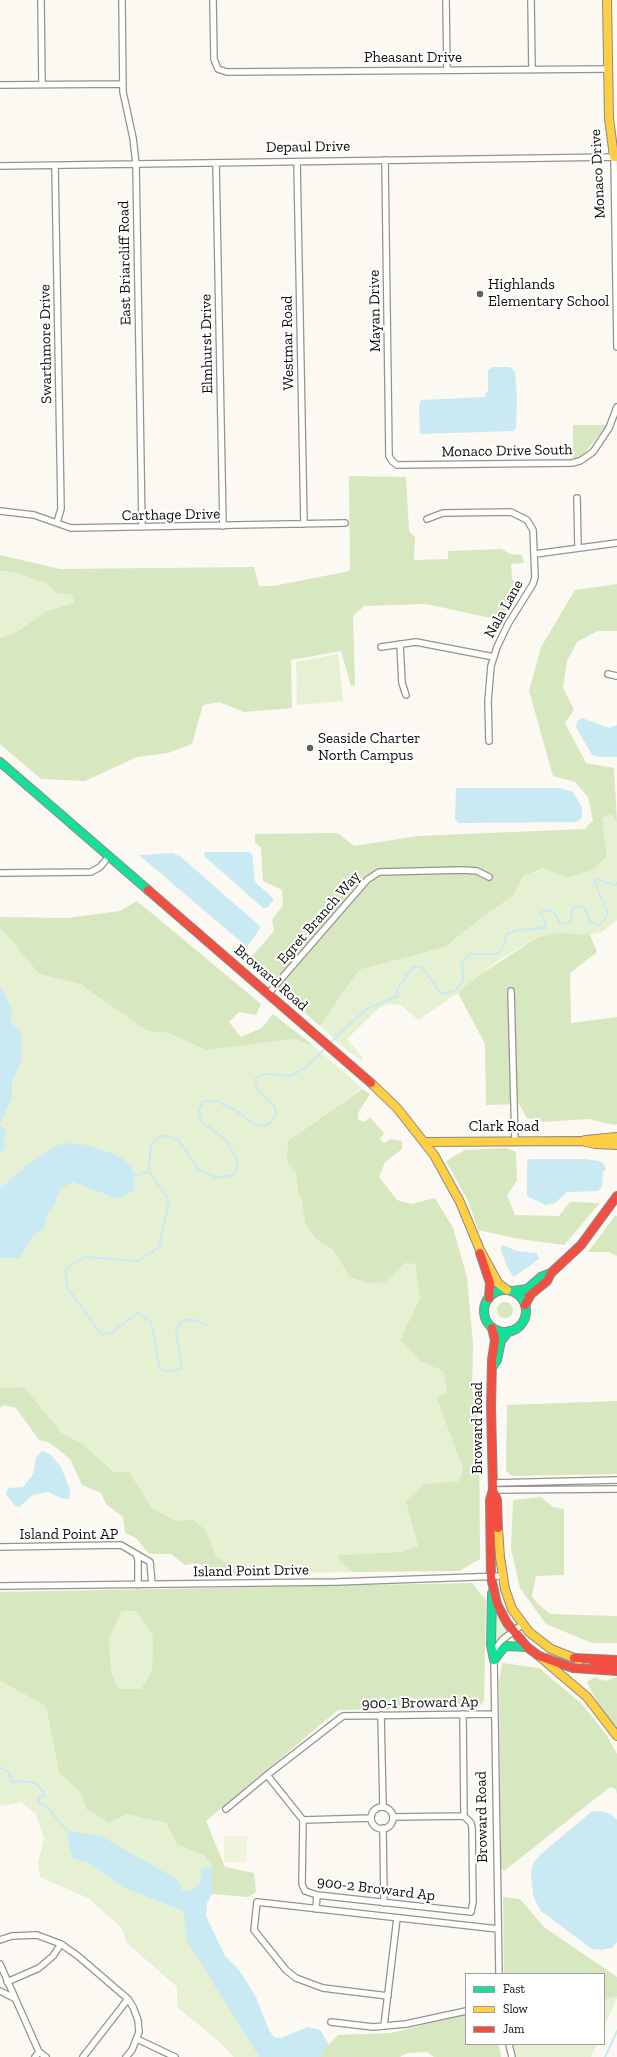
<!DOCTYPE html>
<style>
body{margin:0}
#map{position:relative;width:617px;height:2057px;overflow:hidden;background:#fbf9f2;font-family:"Zilla Slab",serif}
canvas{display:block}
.legend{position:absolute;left:465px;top:1973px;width:140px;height:72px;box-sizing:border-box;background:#fff;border:1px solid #9e9e9e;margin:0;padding:5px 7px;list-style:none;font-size:12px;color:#0d0d0d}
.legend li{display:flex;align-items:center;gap:8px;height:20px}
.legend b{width:20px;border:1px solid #9e9e9e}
</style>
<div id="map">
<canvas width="617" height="2057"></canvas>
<ul class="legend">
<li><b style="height:5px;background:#16e098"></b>Fast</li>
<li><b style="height:5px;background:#ffcf43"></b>Slow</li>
<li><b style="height:5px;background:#f24e42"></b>Jam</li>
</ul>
</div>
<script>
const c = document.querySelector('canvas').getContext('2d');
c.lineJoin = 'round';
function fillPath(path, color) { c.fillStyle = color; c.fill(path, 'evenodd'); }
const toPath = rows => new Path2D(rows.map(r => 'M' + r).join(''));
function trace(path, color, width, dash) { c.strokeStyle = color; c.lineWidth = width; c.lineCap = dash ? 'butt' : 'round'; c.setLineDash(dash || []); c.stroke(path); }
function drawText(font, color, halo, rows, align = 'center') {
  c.font = font + ' "Zilla Slab",serif'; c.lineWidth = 4; c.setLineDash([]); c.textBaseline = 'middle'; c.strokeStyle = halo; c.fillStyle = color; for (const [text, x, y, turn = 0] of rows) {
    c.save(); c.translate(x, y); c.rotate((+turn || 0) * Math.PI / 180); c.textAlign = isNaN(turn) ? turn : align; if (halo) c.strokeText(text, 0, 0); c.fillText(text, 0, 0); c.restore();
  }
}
const green = toPath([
 [0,571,14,572,45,583,58,594,72,594,74,603,47,611,15,633,0,638],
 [338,654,343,701,297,705,296,662],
 [612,814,617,822,617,920,602,932,590,935,560,933,538,937,499,960,478,976,458,993,418,1020,401,1005,388,1004,379,1008,347,1039,361,1055,364,1062,348,1051,320,1026,359,970,445,947,481,918,513,896,523,876,543,868,567,878,607,856,602,818],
 [0,927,39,974,80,984,147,1031,168,1033,206,1050,295,1039,314,1046,362,1088,288,1141,296,1171,298,1191,302,1202,305,1223,315,1238,333,1250,350,1277,385,1282,405,1263,415,1264,420,1298,400,1340,421,1362,443,1371,447,1392,436,1399,463,1468,459,1481,424,1484,418,1546,401,1552,339,1555,339,1560,353,1572,241,1574,216,1556,207,1532,176,1521,152,1508,129,1472,114,1472,82,1444,62,1433,24,1387,0,1388,0,1258,20,1258,33,1236,44,1229,48,1212,54,1207,60,1189,73,1182,116,1199,135,1190,132,1166,68,1143,57,1145,27,1165,0,1188,0,1154,4,1148,0,1124,12,1099,12,1083,21,1062,22,1033,11,1023,12,1009,0,985],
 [496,1609,508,1631,495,1643,493,1642],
 [122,1611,136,1611,153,1636,152,1671,141,1689,119,1689,110,1673,109,1638],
 [0,1681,47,1706,59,1773,81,1793,86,1809,109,1823,126,1814,166,1823,178,1845,205,1856,212,1867,201,1869,200,1883,192,1890,181,1891,178,1880,73,1858,89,1863,122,1887,183,1911,188,1941,259,2057,234,2057,223,2045,177,2007,177,1987,127,1943,121,1927,88,1898,40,1877,38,1863,44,1838,36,1814,21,1802,0,1806],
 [617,1996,617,1998,604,2027,604,2000],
 [514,2044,597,2044,591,2057,516,2057]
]);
const forest = toPath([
 [573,425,607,425,583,455,573,459],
 [349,476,406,477,409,531,415,537,414,560,448,559,448,551,501,549,511,554,522,555,524,563,511,564,512,580,520,583,520,589,500,620,426,604,364,606,353,616,355,685,351,686,341,651,291,660,292,708,244,712,219,702,203,705,192,744,168,753,137,757,85,781,41,779,0,744,0,638,15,633,47,611,74,603,72,594,58,594,45,583,14,572,0,571,0,555,60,569,254,567,259,586,273,586,350,571],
 [617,584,617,631,598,631,577,642,567,661,563,688,574,710,565,723,586,763,614,768,617,822,612,814,602,818,607,856,591,870,567,878,543,868,523,876,513,896,481,918,445,947,359,970,320,1026,247,962,274,931,272,920,283,905,282,890,263,881,261,848,255,842,255,834,338,833,354,846,418,836,585,829,593,820,588,797,575,782,553,776,529,691,541,647,575,590],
 [137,901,261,1004,256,1015,239,1012,229,1022,241,1037,262,1028,273,1014,314,1046,295,1039,206,1050,168,1033,147,1031,80,984,39,974,0,927,0,917,67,918,120,911],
 [560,933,590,935,597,952,570,973,571,1023,617,1017,617,1124,615,1125,588,1119,544,1122,527,1118,519,1104,486,1105,485,1044,458,993,478,976,538,937],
 [362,1089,370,1094,358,1113,358,1119,364,1122,370,1117,384,1133,380,1139,384,1143,391,1139,402,1141,402,1149,385,1162,379,1177,397,1200,411,1204,435,1198,453,1228,467,1277,473,1345,472,1391,479,1420,480,1559,459,1571,353,1572,339,1560,339,1555,401,1552,418,1546,406,1501,424,1484,459,1481,463,1468,436,1398,447,1392,443,1371,421,1362,400,1340,420,1298,415,1264,405,1263,385,1282,368,1283,350,1277,333,1250,315,1238,305,1223,302,1202,298,1191,296,1171,287,1162,288,1141],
 [506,1148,516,1152,517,1180,507,1196,515,1215,559,1216,570,1202,600,1203,564,1245,519,1239,478,1230,468,1201,446,1161,465,1150],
 [615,1216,617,1216,617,1256,609,1252,588,1252],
 '497 1310a8 8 0 1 1 16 0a8 8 0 1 1-16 0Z',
 [24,1387,62,1433,82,1444,114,1472,129,1472,152,1508,176,1521,194,1520,207,1532,216,1556,241,1574,219,1577,198,1563,185,1565,171,1554,149,1554,136,1538,125,1533,123,1517,106,1504,101,1493,82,1485,70,1459,50,1443,39,1440,16,1408,4,1405,0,1408,0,1388],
 [617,1401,617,1474,512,1476,506,1471,507,1405],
 [541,1497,553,1507,564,1509,564,1575,536,1576,532,1596,537,1603,550,1614,617,1616,617,1643,592,1643,546,1624,520,1588,511,1549,513,1500],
 [472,1583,486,1601,484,1701,478,1708,338,1710,206,1821,225,1867,254,1873,256,1892,248,1897,212,1894,212,1867,205,1856,178,1845,166,1823,126,1814,109,1823,86,1809,81,1793,59,1773,46,1706,0,1681,0,1592],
 [122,1611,136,1611,153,1636,152,1671,141,1689,119,1689,111,1673,109,1638],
 [502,1663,539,1668,581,1703,606,1734,617,1754,617,1794,616,1789,610,1787,504,1871,501,1868,499,1683],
 [595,1677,605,1681,617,1677,617,1731,596,1700,587,1682],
 [503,1897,520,1899,544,1927,617,1977,617,1996,604,2000,604,1974,504,1974],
 [466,2014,466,2044,499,2044,501,2057,434,2057,427,2052,407,2053,400,2057,319,2057,319,2055,338,2035,391,2033]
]);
const pitch = toPath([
 [224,1836,247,1836,247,1862,224,1862]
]);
const water = toPath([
 [493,367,510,367,515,372,517,396,516,426,514,431,420,434,419,406,421,400,484,397,488,390,488,370],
 [582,718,609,728,617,725,617,757,599,757,592,755,576,727,577,721],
 [456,788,560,788,573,792,582,807,582,814,581,819,576,822,459,823,455,819],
 [205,852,249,852,252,854,255,882,274,899,267,908,263,908,204,856],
 [173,853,181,857,261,927,247,947,139,855],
 [0,985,12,1009,11,1023,22,1033,21,1062,12,1083,12,1099,0,1124,5,1129,4,1148,0,1154],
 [68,1143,87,1145,118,1156,132,1166,135,1190,117,1199,73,1182,60,1189,54,1207,48,1212,44,1229,33,1236,20,1258,0,1258,0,1188,27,1165,57,1145],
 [530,1159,585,1159,600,1161,603,1163,606,1169,603,1172,602,1187,598,1191,567,1192,555,1203,546,1205,527,1196,527,1161],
 [502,1245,517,1251,537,1253,539,1259,514,1277,508,1269,501,1251],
 [42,1451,51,1455,61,1467,70,1490,69,1499,63,1499,48,1492,33,1495,19,1507,15,1506,6,1494,8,1488,23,1487,33,1474,36,1457],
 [602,1811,611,1814,617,1820,617,1942,612,1948,601,1950,592,1949,541,1911,533,1896,531,1872,534,1862,540,1855,591,1812],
 [70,1831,101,1836,178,1880,182,1891,192,1890,200,1883,201,1869,212,1867,212,1894,207,1903,206,1916,225,1956,239,1970,256,1997,269,2030,274,2037,281,2038,308,2027,320,2030,329,2045,319,2057,259,2057,187,1941,183,1911,122,1887,89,1863,73,1858,67,1838]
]);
const stream = toPath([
 [330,1043,365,1010,398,996,397,989,413,967,422,967,441,994,455,991,463,981,462,962,470,954,498,954,503,948,507,934,518,930,545,928,546,922,540,913,546,910,554,912,560,923,567,924,571,922,572,910,576,906,584,907,590,921,598,925,604,921,608,913,594,881,597,879,615,885,617,883],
 [149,1172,169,1200,159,1247,138,1261,84,1257,65,1269,67,1287,101,1334,111,1333,138,1313,151,1322,160,1369,172,1372,182,1368,176,1332,180,1322,191,1319,206,1325],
 [133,1176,149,1172,151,1145,160,1135,178,1139,198,1169,218,1178,235,1174,238,1161,226,1140,202,1122,199,1110,203,1101,216,1101,235,1110,254,1124,267,1126,276,1116,275,1107,258,1091,255,1079,264,1074,290,1076,307,1067,327,1046],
 [0,1767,9,1772,12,1782,20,1781,35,1783,44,1792,44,1796,39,1798,39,1803,46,1806,69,1833],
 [605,2057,617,2031]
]);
const street = toPath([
 [41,0,42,84],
 [122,0,123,92,133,138,136,164,142,527],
 [213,0,214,59,218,69,227,72,608,69],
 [446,0,447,70],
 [531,0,532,70],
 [0,85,123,84],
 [385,160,389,456,392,461,397,465,572,463,580,461,593,452,609,428,617,407],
 [297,162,304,524],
 [216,163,223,526],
 [0,166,614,157,617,347],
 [55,166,61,509,57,522],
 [577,498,578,548],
 [0,511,34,515,71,528,345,523],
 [427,519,443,513,511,512,527,520,533,530,535,577,533,584,508,624,497,647,491,666,488,701,489,741],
 [535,554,617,543],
 [400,644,402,683,406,695],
 [381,647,416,642,494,657],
 [608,674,617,676],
 [0,873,91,872,100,867,109,856],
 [511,991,515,1141],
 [268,994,367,880,379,872,463,870,477,871,489,877],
 [493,1483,617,1480],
 [493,1490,617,1489],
 [0,1547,121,1545,150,1562,152,1584],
 [136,1554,138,1559,138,1585],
 [0,1586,336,1582,502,1576],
 [463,1714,464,1816,471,1823,472,1828,473,1902,471,1912,317,1895,305,1891,302,1884,303,1820,267,1775,343,1716,494,1714],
 [381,1715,383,1807],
 '371 1818a11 11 0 1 1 22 0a11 11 0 1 1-22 0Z',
 [226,1809,267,1775],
 [393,1817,464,1816],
 [303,1820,371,1818],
 [383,1828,384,1903],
 [316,1909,317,1895],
 [397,1918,384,2026,406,2024,466,2011],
 [0,1940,12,1936,37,1935,61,1944,78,1956,128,1999,133,2007,138,2020,139,2032,132,2050,126,2057],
 [0,1964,39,2052,46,2057],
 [499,1974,494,1660,497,1647,502,1640,523,1624],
 [7,1982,39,1968,53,1956,61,1944],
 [0,1991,14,1998],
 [388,1996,323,1988,296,1978,286,1970,254,1930,257,1902,498,1929],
 [331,2022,373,2027,384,2026],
 [137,2039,175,2057],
 [509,2044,512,2057],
 [35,2057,39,2052],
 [83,2057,128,1999]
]);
const fast = toPath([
 [0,762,148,890],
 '484 1311a21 21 0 1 1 42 0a21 21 0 1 1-42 0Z',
 [513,1291,527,1289,541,1277,551,1273],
 [493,1366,497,1360,501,1341,509,1331],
 [492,1593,491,1645,494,1660],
 [494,1660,505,1646,527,1647]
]);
const slow = toPath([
 [607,0,609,118,614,157,617,157],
 [371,1083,397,1108,434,1155,460,1202,480,1250,498,1283,507,1290],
 [585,1140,617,1137],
 [425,1142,582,1141,595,1144,617,1145],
 [498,1528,500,1557,505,1589,512,1609,529,1632,551,1649,579,1660],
 [539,1656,587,1697,617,1736]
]);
const jam = toPath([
 [148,890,371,1083],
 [480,1253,490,1283,489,1298],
 [525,1305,531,1294,547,1281,551,1273,581,1245,617,1196],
 [492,1328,495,1340,492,1360,491,1407,493,1490,497,1500,498,1528],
 [493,1490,490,1500,491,1577,497,1604,507,1623,527,1647,539,1656,573,1668,617,1671],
 [574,1658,617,1660],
 [594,1663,617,1665]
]);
const markers = [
 [480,294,4,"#60605d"],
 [310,748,4,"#60605d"]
];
const streetNames = [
 ["Pheasant Drive",413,58],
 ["Depaul Drive",308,147,-1],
 ["Monaco Drive",598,174,-93],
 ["East Briarcliff Road",125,263,-91],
 ["Mayan Drive",375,311,-91],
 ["Westmar Road",288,343,-91],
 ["Swarthmore Drive",46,344,-91],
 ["Elmhurst Drive",207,344,-91],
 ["Monaco Drive South",507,451,-1],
 ["Carthage Drive",171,515,-1],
 ["Nala Lane",504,609,-61],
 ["Egret Branch Way",319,918,-49],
 ["Broward Road",271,978,41],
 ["Clark Road",504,1127],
 ["Broward Road",478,1428,-90],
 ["Island Point AP",69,1535],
 ["Island Point Drive",251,1571,-1],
 ["900-1 Broward Ap",420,1703,-1],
 ["Broward Road",482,1817,-91],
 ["900-2 Broward Ap",376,1889,7]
];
const poiNames = [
 ["Highlands",488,285],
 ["Elementary School",488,302],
 ["Seaside Charter",318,739],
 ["North Campus",318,756]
];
fillPath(green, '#e6f0d2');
fillPath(forest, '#d7e7c0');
fillPath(pitch, '#eff4dc');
fillPath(water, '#c9e9f3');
trace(stream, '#c9e9f3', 2);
trace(street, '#949390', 8);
trace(fast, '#8b8a87', 10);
trace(slow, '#8b8a87', 10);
trace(jam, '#8b8a87', 10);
trace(street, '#fefefd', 5.5);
trace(fast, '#16e098', 8);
trace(slow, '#ffcf43', 8);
trace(jam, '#f24e42', 8);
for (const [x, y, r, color] of markers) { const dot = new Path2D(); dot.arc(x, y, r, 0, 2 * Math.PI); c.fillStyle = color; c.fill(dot); trace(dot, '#fff', 1.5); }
drawText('15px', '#0d0d0d', '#fff', streetNames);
drawText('15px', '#0d0d0d', '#fff', poiNames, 'left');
</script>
